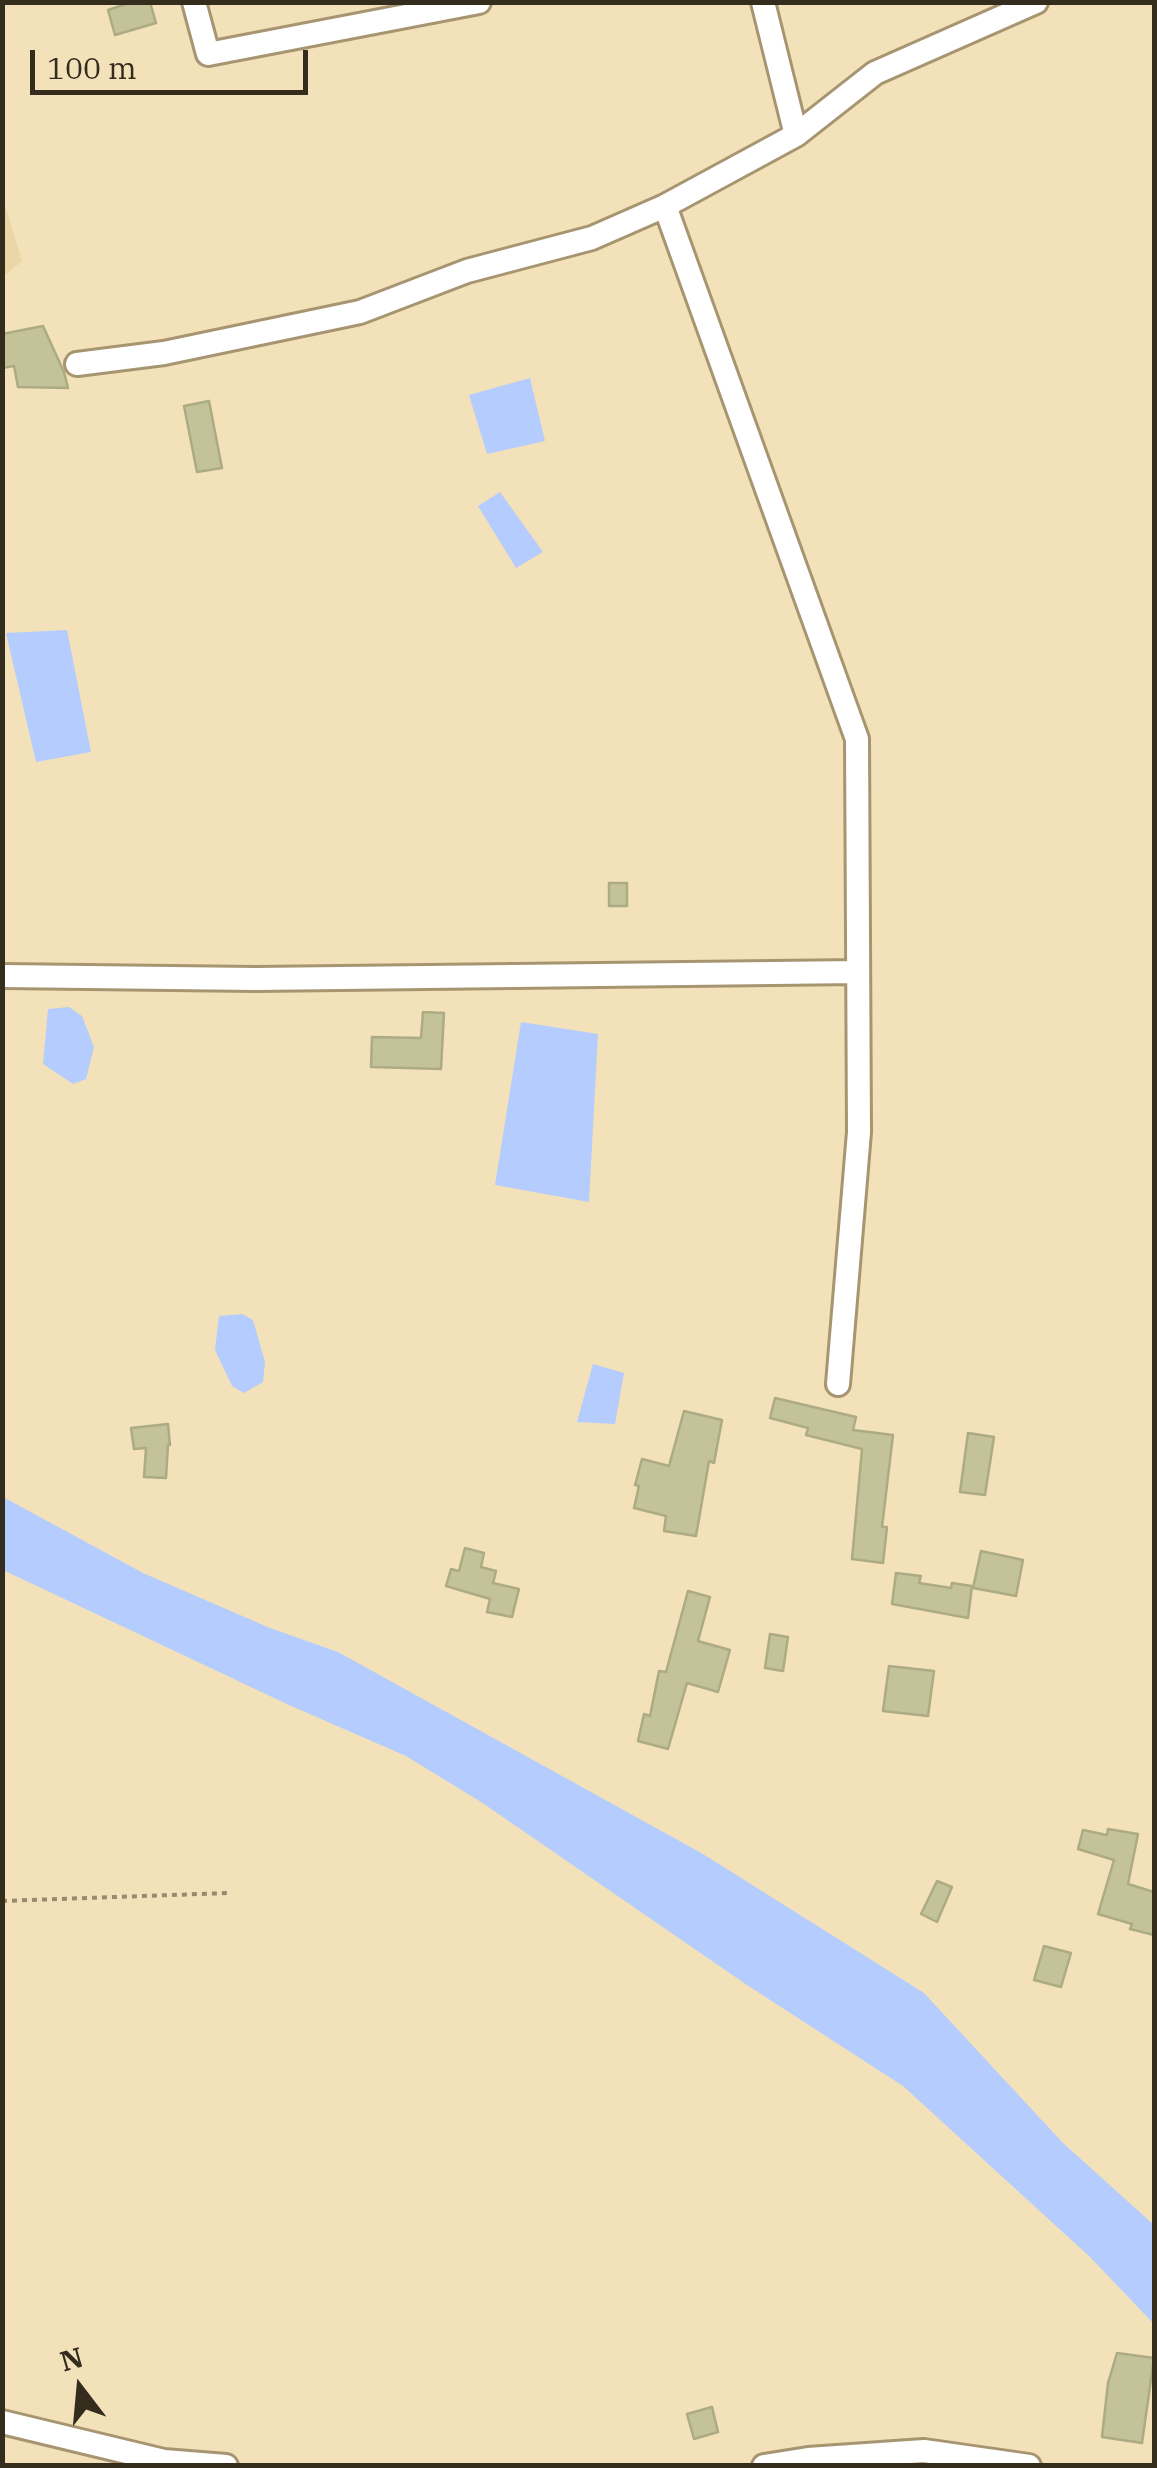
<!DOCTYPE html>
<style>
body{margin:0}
#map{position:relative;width:1157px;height:2468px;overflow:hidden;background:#f3e1ba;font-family:"IBM Plex Serif",serif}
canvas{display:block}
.frame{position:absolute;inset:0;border:5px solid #342d1e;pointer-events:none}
.north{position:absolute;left:30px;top:2338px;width:100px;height:100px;-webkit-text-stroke:8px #f3e1ba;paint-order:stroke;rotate:344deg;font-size:28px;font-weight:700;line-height:40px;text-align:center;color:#342d1e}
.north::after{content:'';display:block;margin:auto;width:35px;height:45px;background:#342d1e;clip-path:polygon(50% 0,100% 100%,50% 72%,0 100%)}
.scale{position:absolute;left:30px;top:50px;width:278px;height:45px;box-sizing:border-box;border:5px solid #342d1e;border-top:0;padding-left:12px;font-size:30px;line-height:35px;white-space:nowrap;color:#342d1e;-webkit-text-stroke:8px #f3e1ba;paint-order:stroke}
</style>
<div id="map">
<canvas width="1157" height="2468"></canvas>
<div class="frame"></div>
<div class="north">N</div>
<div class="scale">100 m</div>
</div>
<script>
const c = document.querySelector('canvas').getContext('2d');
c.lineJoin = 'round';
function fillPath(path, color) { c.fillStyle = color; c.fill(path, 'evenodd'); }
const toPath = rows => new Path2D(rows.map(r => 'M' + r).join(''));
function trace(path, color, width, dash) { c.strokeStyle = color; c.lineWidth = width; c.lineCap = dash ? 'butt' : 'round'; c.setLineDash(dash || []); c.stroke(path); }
const built = toPath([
 [3,199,22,261,3,277,2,277]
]);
const water = toPath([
 [530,378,545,441,487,454,469,395],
 [500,492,543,552,516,568,478,506],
 [67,630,91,752,36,762,6,633],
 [69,1007,82,1016,94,1047,86,1079,73,1084,43,1064,48,1009],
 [521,1022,598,1034,589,1202,495,1185],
 [242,1314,253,1320,265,1362,263,1382,244,1393,232,1386,215,1350,219,1316],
 [593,1364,624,1373,615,1424,577,1422],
 [3,1497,143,1573,270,1628,338,1652,703,1854,924,1993,1063,2143,1154,2225,1154,2324,1090,2257,903,2086,747,1985,481,1802,406,1756,289,1705,3,1570]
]);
const building = toPath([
 [132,2,150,2,156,23,115,35,108,10,132,2],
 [43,326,64,372,68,388,18,387,14,366,2,368,2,334,43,326],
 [209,401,222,468,197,472,184,406,209,401],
 [609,883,627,883,627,906,609,906,609,883],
 [423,1012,444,1013,441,1069,371,1067,372,1037,421,1038,423,1012],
 [775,1398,856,1417,853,1430,893,1435,882,1527,887,1527,883,1563,852,1559,862,1449,806,1435,808,1428,770,1418,775,1398],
 [684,1411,722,1420,714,1463,709,1461,696,1536,664,1531,666,1516,634,1508,639,1486,635,1485,642,1459,669,1466,684,1411],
 [168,1424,170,1445,168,1445,166,1478,144,1477,146,1448,134,1449,131,1428,168,1424],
 [968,1433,994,1437,985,1495,960,1492,968,1433],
 [465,1548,484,1553,481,1567,496,1571,493,1583,519,1589,512,1617,487,1612,490,1599,446,1586,451,1569,459,1571,465,1548],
 [981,1551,1023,1560,1016,1596,973,1588,981,1551],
 [896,1573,921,1576,919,1583,951,1588,952,1583,972,1586,968,1618,892,1604,896,1573],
 [688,1591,710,1597,698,1641,730,1650,718,1692,687,1683,668,1749,638,1741,644,1714,650,1716,659,1671,666,1672,688,1591],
 [770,1634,788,1637,783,1671,765,1668,770,1634],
 [889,1666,934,1671,928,1716,883,1711,889,1666],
 [1108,1829,1138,1834,1128,1884,1154,1892,1154,1935,1130,1929,1132,1924,1098,1914,1114,1860,1078,1849,1083,1830,1107,1835,1108,1829],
 [937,1881,952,1887,937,1922,921,1914,937,1881],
 [1044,1946,1071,1953,1061,1987,1034,1980,1044,1946],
 [1117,2353,1154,2358,1142,2443,1102,2437,1108,2383,1117,2353],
 [712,2407,718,2432,694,2439,687,2414,712,2407]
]);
const path = toPath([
 [2,1901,228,1893]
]);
const minor = toPath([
 [194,2,208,54,479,2],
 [763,2,796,135,665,206,857,739,859,1132,838,1384],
 [796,135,875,73,1036,2],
 [77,364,164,353,360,312,467,271,592,238,665,206],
 [2,976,255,979,858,972],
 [2,2422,164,2461,226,2466],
 [764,2466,808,2459,924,2451,1029,2466]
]);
fillPath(built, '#ebd6a7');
fillPath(water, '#b5ccfe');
fillPath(building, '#c3c299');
trace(building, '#acab83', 2.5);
trace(minor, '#a69570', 28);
trace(path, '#978a6f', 4, [5, 5]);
trace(minor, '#fff', 22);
</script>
